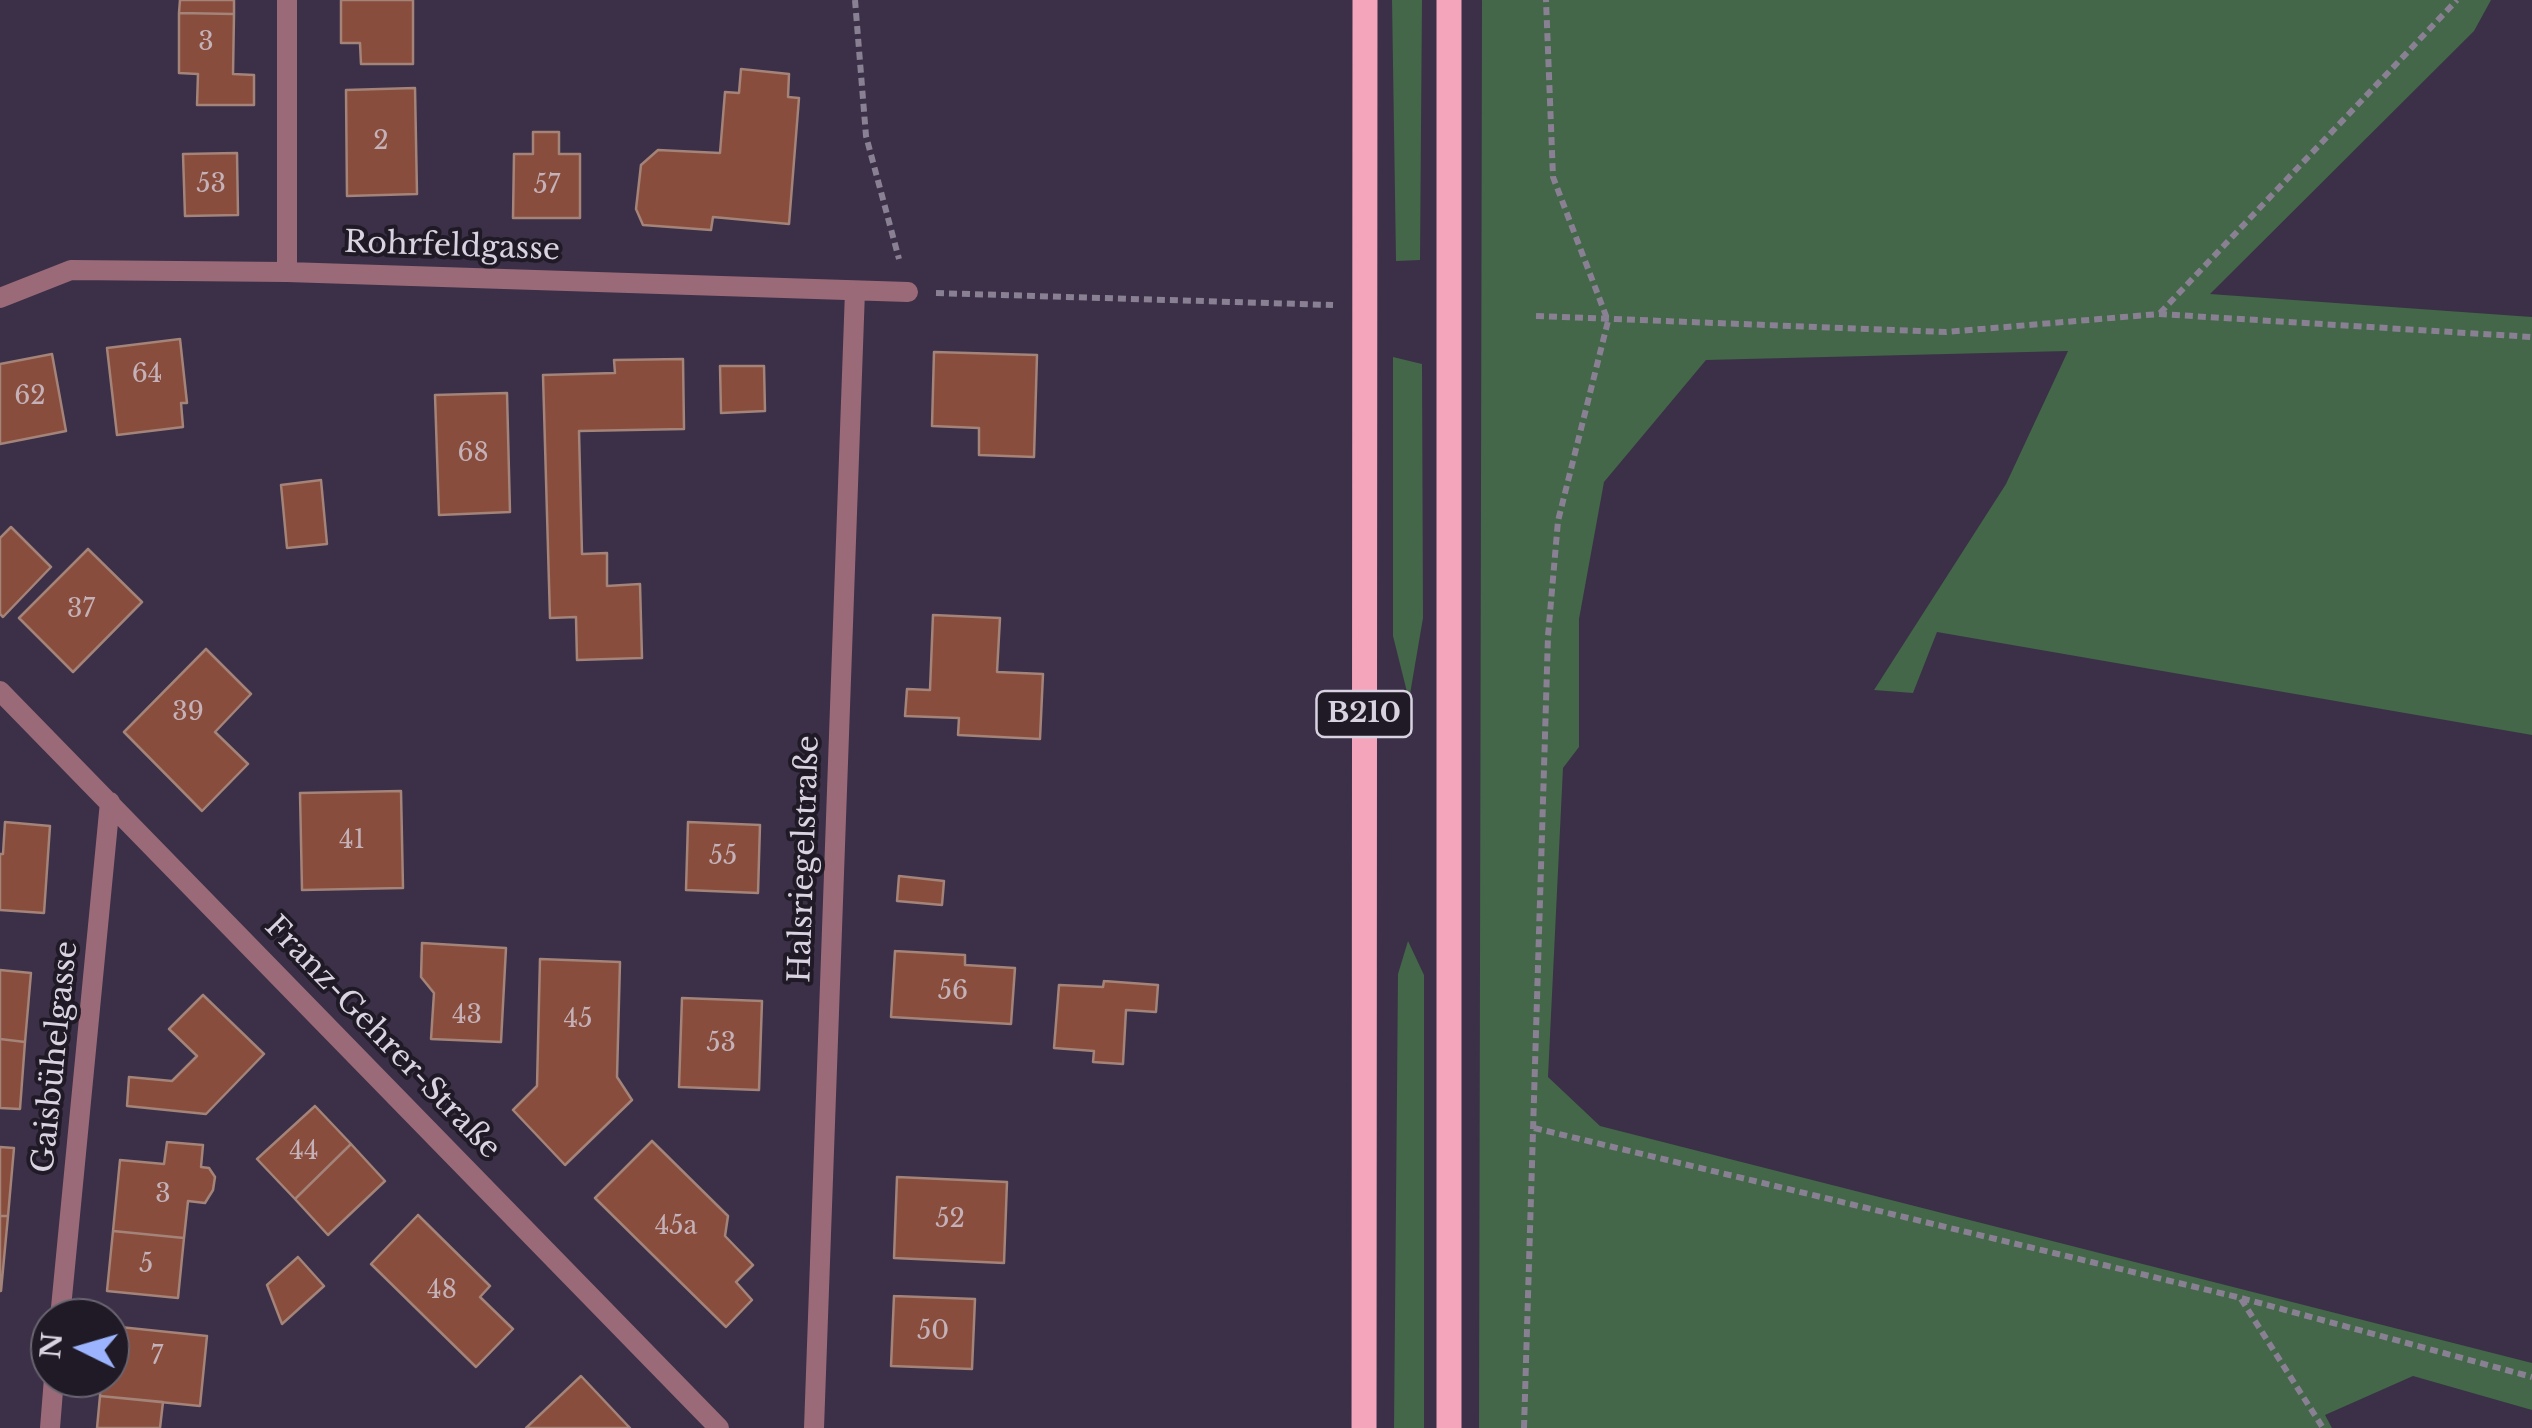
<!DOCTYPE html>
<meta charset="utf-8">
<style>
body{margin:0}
#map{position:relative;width:2532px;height:1428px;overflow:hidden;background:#3b3047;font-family:"Libre Baskerville",serif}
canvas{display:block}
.north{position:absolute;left:30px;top:1298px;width:100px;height:100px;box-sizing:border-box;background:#1f1a25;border:2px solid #696470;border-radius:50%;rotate:275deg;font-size:28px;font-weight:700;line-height:40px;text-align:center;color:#d9d2e1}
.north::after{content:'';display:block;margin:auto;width:35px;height:45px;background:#9cb4fd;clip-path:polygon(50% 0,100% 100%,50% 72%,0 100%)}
</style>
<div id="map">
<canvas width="2532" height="1428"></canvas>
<div class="north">N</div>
</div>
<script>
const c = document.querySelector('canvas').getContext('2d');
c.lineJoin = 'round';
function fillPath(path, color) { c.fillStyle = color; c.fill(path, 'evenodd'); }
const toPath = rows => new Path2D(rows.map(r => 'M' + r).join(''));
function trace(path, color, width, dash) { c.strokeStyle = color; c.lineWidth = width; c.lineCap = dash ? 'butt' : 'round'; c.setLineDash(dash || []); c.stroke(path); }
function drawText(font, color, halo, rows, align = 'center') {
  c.font = font + ' "Libre Baskerville",serif'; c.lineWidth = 8; c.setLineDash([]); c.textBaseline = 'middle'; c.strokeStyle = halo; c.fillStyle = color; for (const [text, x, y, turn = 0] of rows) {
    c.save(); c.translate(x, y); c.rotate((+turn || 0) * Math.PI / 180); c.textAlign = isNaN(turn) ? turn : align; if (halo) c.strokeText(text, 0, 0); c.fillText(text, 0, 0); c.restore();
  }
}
const green = toPath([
 [1392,0,1422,0,1420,260,1396,261],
 [1482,0,2491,0,2474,31,2210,294,2532,317,2532,735,1937,632,1913,693,1874,690,2006,484,2068,351,1706,360,1604,482,1579,619,1579,747,1563,768,1548,1077,1600,1126,2532,1363,2532,1410,2413,1376,2325,1415,2332,1428,1479,1428],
 [1393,357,1422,364,1423,618,1409,700,1393,636],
 [1408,941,1424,975,1424,1428,1394,1428,1398,974]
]);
const building = toPath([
 [180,0,234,0,234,14,179,13,180,0],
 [341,0,413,0,413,64,361,64,360,43,341,43,341,0],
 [179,13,234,14,233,74,254,75,254,105,197,105,198,74,179,73,179,13],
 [741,69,789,74,788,97,799,98,789,224,713,217,711,230,643,225,636,209,641,165,658,150,720,153,725,92,739,93,741,69],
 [415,88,417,194,347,196,346,90,415,88],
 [533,132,559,132,559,154,580,154,580,218,513,218,514,154,533,154,533,132],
 [237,153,238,215,185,216,183,154,237,153],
 [180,339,187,403,181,403,183,427,117,435,107,348,180,339],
 [934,352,1037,355,1034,457,979,455,979,428,932,426,934,352],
 [52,354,66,431,0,444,0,364,52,354],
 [683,359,684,429,579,431,582,554,607,553,607,586,640,584,642,658,577,660,576,617,550,618,543,375,615,373,614,360,683,359],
 [720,366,764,366,765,411,721,413,720,366],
 [507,393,510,512,439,515,435,395,507,393],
 [321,480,327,544,287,548,281,485,321,480],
 [11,527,51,567,3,617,0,614,0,538,11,527],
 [88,549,142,602,73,672,19,618,88,549],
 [933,615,1000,618,997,672,1043,674,1040,739,958,735,959,718,905,716,907,689,930,690,933,615],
 [206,649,251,694,215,732,248,764,202,811,124,732,206,649],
 [401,791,403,888,302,890,300,793,401,791],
 [5,822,50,826,44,913,0,910,0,854,3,854,5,822],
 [688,822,760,825,758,893,686,890,688,822],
 [899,876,944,881,942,905,897,901,899,876],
 [422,943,506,948,501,1042,431,1039,434,993,421,977,422,943],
 [895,951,965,955,965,965,1015,968,1011,1024,891,1017,895,951],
 [540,959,620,962,617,1077,632,1100,565,1165,513,1110,537,1086,540,959],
 [0,970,31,973,25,1042,0,1039,0,970],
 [1104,981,1158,985,1156,1012,1126,1010,1123,1064,1093,1062,1094,1051,1054,1048,1059,985,1103,987,1104,981],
 [203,995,264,1054,206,1114,127,1106,129,1077,172,1081,197,1056,169,1029,203,995],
 [682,998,762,1001,759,1090,679,1087,682,998],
 [0,1039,25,1042,20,1109,0,1108,0,1039],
 [315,1106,351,1144,295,1199,257,1159,315,1106],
 [652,1141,728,1216,725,1236,753,1265,736,1282,752,1300,726,1327,595,1198,652,1141],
 [167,1142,203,1145,201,1167,209,1168,215,1177,213,1190,205,1203,188,1201,184,1238,113,1231,120,1160,164,1164,167,1142],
 [351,1144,385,1181,328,1235,295,1199,351,1144],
 [0,1147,14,1148,8,1216,0,1216,0,1147],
 [897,1177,1007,1182,1004,1263,894,1258,897,1177],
 [418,1215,490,1286,480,1297,513,1329,476,1367,371,1264,418,1215],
 [0,1216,8,1216,1,1291,0,1291,0,1216],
 [113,1231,184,1238,178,1298,107,1291,113,1231],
 [298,1257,324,1286,282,1324,267,1285,298,1257],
 [894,1296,975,1299,972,1369,891,1366,894,1296],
 [110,1326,207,1336,200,1406,100,1396,101,1378,110,1378,110,1326],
 [581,1376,630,1428,526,1428,581,1376],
 [100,1396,163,1402,160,1428,97,1428,100,1396]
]);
const path = toPath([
 [855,0,866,136,899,259],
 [936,293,1333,305],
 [2160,313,2457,0],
 [1536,316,1946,332,2159,314,2532,337],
 [1534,1128,2241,1298,2532,1377],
 [2241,1299,2323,1428],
 [1524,1428,1548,636,1558,521,1608,321,1553,177,1546,0]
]);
const minor = toPath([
 [287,272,287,0],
 [0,298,71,270,287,272,908,292],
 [0,691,719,1428],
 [60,1318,110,802],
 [50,1428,54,1378],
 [814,1428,855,291]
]);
const primary = toPath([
 [1364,1428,1365,0],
 [1449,1428,1449,0]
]);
const numberNames = [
 ["3",206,43],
 ["2",381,142],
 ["53",211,185],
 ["57",547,186],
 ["64",147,375],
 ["62",30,397],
 ["68",473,454],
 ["37",81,610],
 ["39",188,713],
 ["41",352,841],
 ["55",723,857],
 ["56",953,992],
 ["43",467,1016],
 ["45",578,1020],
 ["53",721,1044],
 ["44",304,1152],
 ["3",163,1195],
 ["52",950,1220],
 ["45a",676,1227],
 ["5",146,1265],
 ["48",442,1291],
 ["50",933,1332],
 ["7",157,1357]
];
const shields = [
 [1364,714,95]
];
const shieldNames = [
 ["B210",1364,714]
];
const streetNames = [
 ["Rohrfeldgasse",452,247,2],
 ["Halsriegelstraße",805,859,-88],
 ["Franz-Gehrer-Straße",382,1038,46],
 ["Gaisbühelgasse",56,1057,-84]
];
fillPath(green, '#436748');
fillPath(building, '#884d3d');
trace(building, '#a48379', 2.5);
trace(path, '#898093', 6, [8, 5]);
trace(minor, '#9b6a78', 20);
trace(primary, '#f4a4bb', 25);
drawText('25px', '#c5b1b8', null, numberNames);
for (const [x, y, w] of shields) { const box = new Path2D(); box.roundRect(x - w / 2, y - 23, w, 46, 8); c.fillStyle = '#1f1a25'; c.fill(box); trace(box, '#d9d2e1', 2.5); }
drawText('bold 28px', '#d9d2e1', null, shieldNames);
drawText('30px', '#d9d2e1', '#1f1a25', streetNames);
</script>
